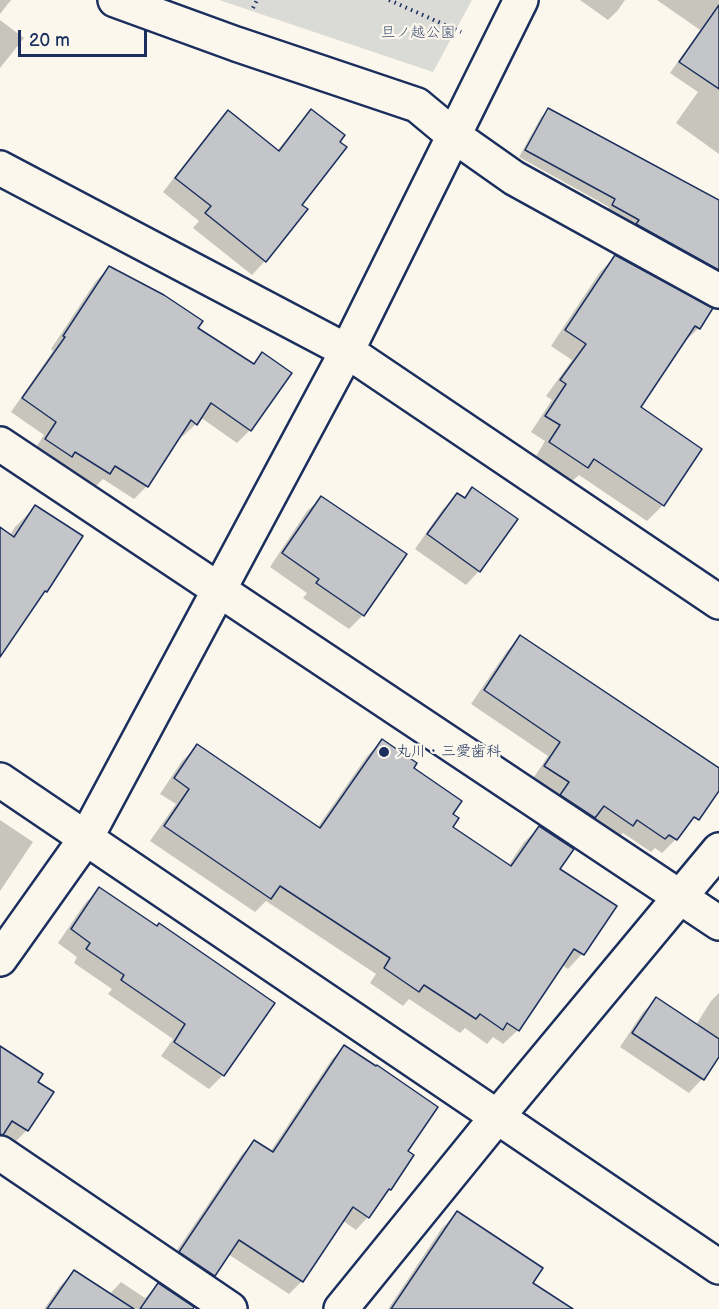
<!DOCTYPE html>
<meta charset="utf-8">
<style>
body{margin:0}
#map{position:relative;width:719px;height:1309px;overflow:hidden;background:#fbf7ec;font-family:"Balsamiq Sans",sans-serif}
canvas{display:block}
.scale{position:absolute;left:18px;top:30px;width:129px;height:27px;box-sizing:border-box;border:3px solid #1b2f5e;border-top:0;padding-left:8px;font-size:18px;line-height:21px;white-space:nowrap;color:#1b2f5e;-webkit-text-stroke:4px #fbf7ec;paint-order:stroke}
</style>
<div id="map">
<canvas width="719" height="1309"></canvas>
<div class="scale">20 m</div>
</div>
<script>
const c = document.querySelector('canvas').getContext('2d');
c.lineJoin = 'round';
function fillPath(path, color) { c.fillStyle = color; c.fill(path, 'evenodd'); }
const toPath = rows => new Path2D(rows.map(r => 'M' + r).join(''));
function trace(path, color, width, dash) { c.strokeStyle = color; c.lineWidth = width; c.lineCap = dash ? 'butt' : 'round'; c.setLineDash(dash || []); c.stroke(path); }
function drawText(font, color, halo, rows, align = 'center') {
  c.font = font + ' "Balsamiq Sans","Klee One",sans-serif'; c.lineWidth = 4.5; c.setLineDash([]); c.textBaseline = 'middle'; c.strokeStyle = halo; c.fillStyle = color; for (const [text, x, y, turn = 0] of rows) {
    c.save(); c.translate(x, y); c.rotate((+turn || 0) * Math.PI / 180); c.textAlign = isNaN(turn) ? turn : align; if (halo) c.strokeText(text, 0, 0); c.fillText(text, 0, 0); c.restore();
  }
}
const green = toPath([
 [219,0,472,0,433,72]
]);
const shadow = toPath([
 [0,0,11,0,0,14],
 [580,0,625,0,618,10,608,20],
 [657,0,719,0,719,154,676,123,698,92,670,73,700,30],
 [0,20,24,38,0,68],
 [548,110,719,201,719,280,606,213,609,207,519,157,541,117],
 [311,111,300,205,265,261,252,275,193,228,199,221,163,192,214,126,228,112,277,151,298,125],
 [615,257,699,328,683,343,639,408,700,449,663,505,647,521,579,475,571,482,535,458,545,441,531,432,552,400,546,396,572,360,551,346,600,272],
 [109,268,252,365,262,354,250,430,237,443,200,417,196,424,183,436,180,434,147,486,134,499,103,479,96,486,62,464,58,468,33,452,44,435,11,412,53,351,51,349,96,281],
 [472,489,479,571,466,585,415,549,443,509,457,495,463,499],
 [321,498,405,554,363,615,349,629,303,598,307,593,270,567,307,511],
 [35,507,46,591,36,601,0,655,0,529,10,535,15,527],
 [520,637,719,770,719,776,706,798,676,839,662,853,655,848,651,852,623,833,618,838,532,780,548,756,471,704,507,651],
 [382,741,412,768,451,814,451,827,508,866,524,842,539,828,558,869,615,906,582,954,568,969,562,965,518,1030,503,1044,493,1037,487,1044,465,1028,460,1033,409,999,403,1006,370,983,376,974,266,901,255,912,150,841,176,804,160,794,182,761,197,746,317,828,367,756],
 [0,820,33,842,0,891],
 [100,889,273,1003,223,1075,209,1089,161,1056,173,1039,108,994,112,989,74,963,77,957,58,943,86,902],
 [719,993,719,1054,702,1079,689,1093,620,1047,643,1012,657,999,696,1025,711,1001],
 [344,1047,406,1151,390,1189,380,1199,368,1217,356,1230,342,1220,302,1281,289,1294,228,1254,214,1275,201,1288,167,1265,242,1154,255,1142,270,1152,332,1059],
 [0,1048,36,1082,52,1092,27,1130,13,1144,0,1135],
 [457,1213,531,1283,570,1309,388,1309,442,1228],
 [74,1272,109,1295,121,1282,145,1298,158,1285,191,1309,44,1309,60,1286]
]);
const building = toPath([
 [719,5,719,89,679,62,719,5],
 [548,108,719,200,719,270,636,224,639,220,612,205,615,199,525,150,548,108],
 [311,109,345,135,340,142,347,147,302,205,308,209,266,262,205,213,211,206,175,178,228,110,279,151,311,109],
 [615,255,713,308,700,329,695,326,641,407,702,449,664,506,594,459,588,468,549,442,560,425,545,416,566,384,560,380,586,344,565,330,615,255],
 [109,266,164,295,203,321,198,328,254,364,262,352,292,373,251,431,211,403,197,425,191,420,148,487,115,466,110,474,75,452,72,457,45,439,56,422,22,398,65,337,63,336,109,266],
 [472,487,518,519,480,572,427,534,457,493,465,498,472,487],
 [321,496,407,554,364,616,316,583,319,579,282,553,321,496],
 [35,505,83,536,47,592,45,591,0,657,0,527,14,537,35,505],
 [520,635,719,768,719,791,699,820,694,817,677,840,669,835,665,839,637,820,633,826,604,806,595,818,560,795,569,782,544,766,560,742,484,690,520,635],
 [382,739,417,763,414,768,462,801,453,814,459,818,453,827,511,866,539,826,574,849,560,869,617,906,584,955,574,949,519,1031,507,1023,503,1030,480,1014,476,1019,424,985,419,992,384,968,390,958,280,886,271,899,164,826,189,789,174,778,197,744,320,828,382,739],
 [99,887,157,926,159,923,275,1003,224,1076,174,1042,185,1024,121,980,124,975,86,949,90,943,71,929,99,887],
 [656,997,719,1039,719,1057,704,1080,632,1033,656,997],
 [344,1045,376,1066,377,1065,438,1107,408,1151,414,1155,391,1190,389,1189,369,1218,353,1207,303,1282,239,1240,215,1276,179,1252,254,1140,273,1152,344,1045],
 [0,1046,43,1074,38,1082,54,1092,28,1131,12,1121,3,1135,0,1134,0,1046],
 [457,1211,543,1268,533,1283,573,1309,391,1309,457,1211],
 [74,1270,134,1309,47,1309,74,1270],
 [158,1283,194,1307,193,1309,140,1309,158,1283]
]);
const path = toPath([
 [389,0,461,32],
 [253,8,257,0]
]);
const minor = toPath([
 [115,0,236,44,417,105,453,135,514,178,719,291],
 [0,168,347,351,719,602],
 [0,444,719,923],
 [0,780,719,1267],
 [0,959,86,838,347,351,521,0],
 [0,1153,230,1309],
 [341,1309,497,1117,719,850]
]);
const markers = [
 [384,752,6,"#1b2f5e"]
];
const parkNames = [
 ["旦ノ越公園",418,33]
];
const poiNames = [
 ["丸川・三愛歯科",396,752]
];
fillPath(green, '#dadad7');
fillPath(shadow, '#0003');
fillPath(building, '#c3c5c9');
trace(building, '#1b2f5e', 1.5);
trace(minor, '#1b2f5e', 38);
trace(path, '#1b2f5e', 4, [1.5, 4.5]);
trace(minor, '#fbf7ec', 33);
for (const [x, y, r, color] of markers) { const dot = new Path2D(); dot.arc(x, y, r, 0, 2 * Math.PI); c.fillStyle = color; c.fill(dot); trace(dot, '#fbf7ec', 2); }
drawText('15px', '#415176', '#fbf7ec', parkNames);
drawText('15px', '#1b2f5e', '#fbf7ec', poiNames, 'left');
</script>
